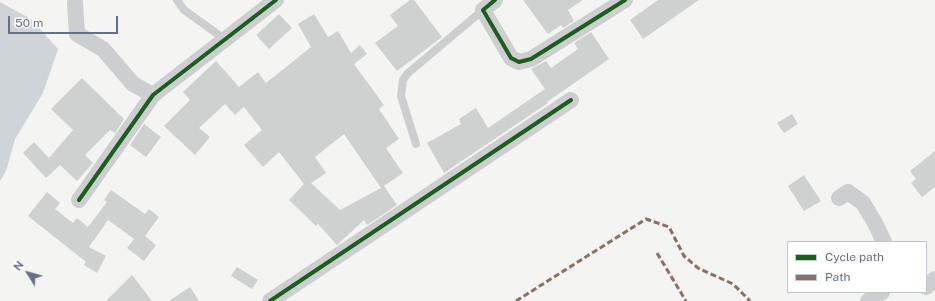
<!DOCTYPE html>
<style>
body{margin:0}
#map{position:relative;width:935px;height:301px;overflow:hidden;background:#f4f4f2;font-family:"Public Sans",sans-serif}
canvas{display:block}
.legend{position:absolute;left:787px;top:241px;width:140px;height:52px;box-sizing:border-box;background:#fff;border:1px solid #c0c6ce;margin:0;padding:5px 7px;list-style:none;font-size:12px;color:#627184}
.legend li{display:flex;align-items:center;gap:8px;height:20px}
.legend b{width:20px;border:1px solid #c0c6ce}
.north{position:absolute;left:8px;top:253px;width:40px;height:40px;-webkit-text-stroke:3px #fff;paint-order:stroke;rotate:307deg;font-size:11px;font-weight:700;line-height:16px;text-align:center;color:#627184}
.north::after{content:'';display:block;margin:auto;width:14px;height:18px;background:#627184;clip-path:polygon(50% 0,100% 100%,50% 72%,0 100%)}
.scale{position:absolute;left:8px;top:16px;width:110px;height:18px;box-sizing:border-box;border:2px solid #627184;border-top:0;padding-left:5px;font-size:12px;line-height:14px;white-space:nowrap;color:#627184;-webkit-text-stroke:3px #fff;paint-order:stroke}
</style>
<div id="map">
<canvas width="935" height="301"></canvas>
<ul class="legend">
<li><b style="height:5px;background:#1b5e20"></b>Cycle path</li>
<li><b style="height:5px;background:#8d6e63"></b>Path</li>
</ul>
<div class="north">N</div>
<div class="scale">50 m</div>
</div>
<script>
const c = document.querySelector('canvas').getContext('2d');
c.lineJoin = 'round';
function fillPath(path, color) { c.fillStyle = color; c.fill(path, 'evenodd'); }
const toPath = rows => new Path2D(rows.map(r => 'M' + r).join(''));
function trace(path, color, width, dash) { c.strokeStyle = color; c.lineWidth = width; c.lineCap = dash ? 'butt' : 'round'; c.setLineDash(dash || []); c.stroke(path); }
const water = toPath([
 [0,2,31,19,58,49,43,93,15,139,6,171,0,181]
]);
const building = toPath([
 [410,0,414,0,442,37,397,71,375,43,398,26,390,15],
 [523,0,583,0,568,10,574,21,563,28,561,25,548,34],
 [658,0,699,0,643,39,630,20],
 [279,14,292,28,269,49,256,35],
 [314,14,328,37,338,31,351,53,360,45,367,54,354,64,384,105,379,109,399,139,386,148,403,173,384,186,397,205,367,225,364,220,337,245,318,224,316,226,289,200,304,184,279,152,263,167,244,145,262,130,244,107,235,115,225,104,199,128,210,137,195,155,164,126,190,100,183,92,216,61,239,87,258,72,266,83,311,47,298,24],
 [344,134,381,188,340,210,311,183,326,173,315,157],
 [591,32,609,59,547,102,548,103,444,173,427,143,461,124,459,119,476,108,488,128,545,89,531,69,546,61,551,68,578,49,574,43],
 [82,78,124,119,115,133,110,130,85,155,93,163,77,181,60,165,46,178,23,153,34,142,49,158,73,130,51,109],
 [792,114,798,124,784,133,777,123],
 [144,124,161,137,146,157,130,145],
 [935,151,935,187,922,197,911,183,916,179,910,171],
 [804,175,821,201,804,211,788,186],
 [111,190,145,214,149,209,159,217,145,236,156,245,144,261,127,248,134,239,108,220,89,247,106,256,97,273,84,265,86,262,28,216,47,192,60,203,55,209,73,223,77,218,88,227,107,202,104,200],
 [237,267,258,280,252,289,231,276],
 [132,275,152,301,106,301],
 [190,287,199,301,169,301]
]);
const lane = toPath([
 [177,0,184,10,226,40],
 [416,144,401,96,403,80,407,74,483,10]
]);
const street = toPath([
 [495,0,483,10,511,58,519,62,531,59,625,0],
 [75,3,77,34,103,49,133,84,153,95],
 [839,198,848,192,863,203,875,223,884,242],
 [79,200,153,95,276,0],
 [926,287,935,279],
 [270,301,571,100],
 [868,301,882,292]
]);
const quiet = toPath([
 [657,253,686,301],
 [516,301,646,219,669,227,684,256,698,268,733,284,750,301]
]);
const cycleway = toPath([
 [495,0,483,10,511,58,519,62,531,59,625,0],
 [79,200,153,95,276,0],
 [270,301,571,100]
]);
fillPath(water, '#ced4d8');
fillPath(building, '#cfd0d0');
trace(lane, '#cdcecf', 8);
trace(street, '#cdcecf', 16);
trace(quiet, '#8d6e63', 3, [6, 3]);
trace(cycleway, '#1b5e20', 4);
</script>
